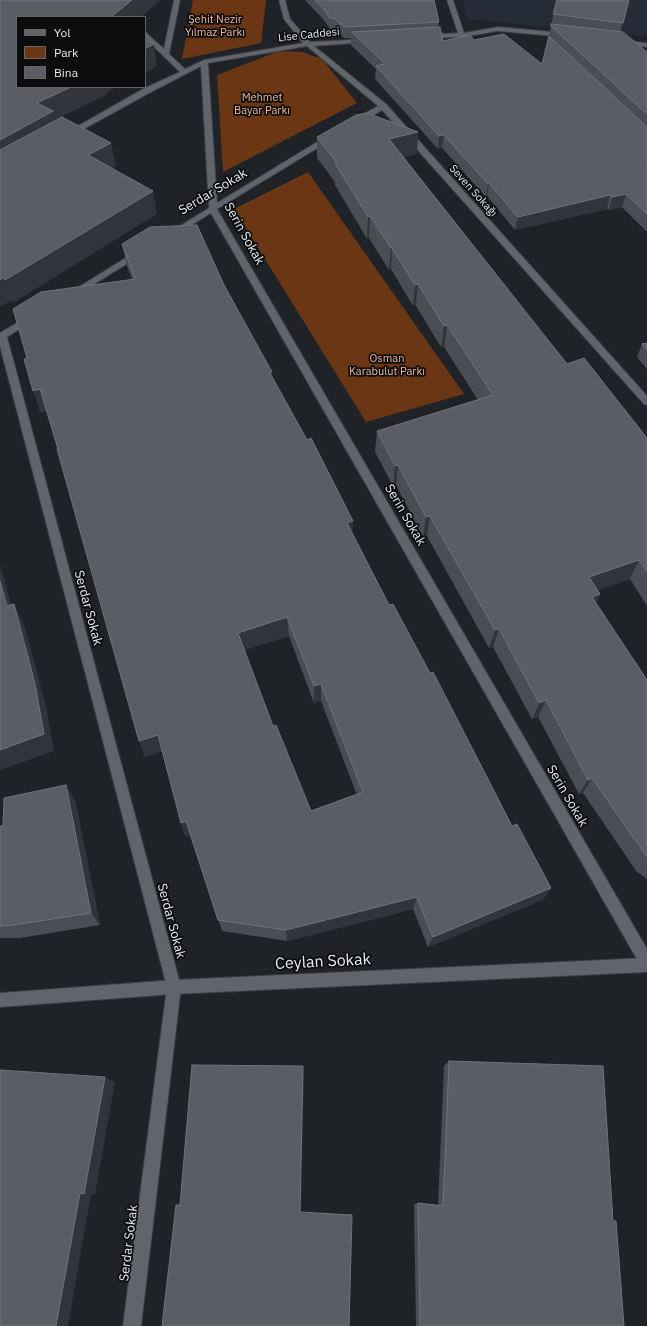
<!DOCTYPE html>
<meta charset="utf-8">
<style>
body{margin:0}
#map{position:relative;width:647px;height:1326px;overflow:hidden;background:#1f2328;font-family:"IBM Plex Sans",sans-serif}
canvas{display:block}
.legend{position:absolute;left:16px;top:16px;width:130px;height:72px;box-sizing:border-box;background:#0a0c0e;border:1px solid #636568;margin:0;padding:5px 7px;list-style:none;font-size:12px;color:#e8ebef}
.legend li{display:flex;align-items:center;gap:8px;height:20px}
.legend b{width:20px;border:1px solid #636568}
</style>
<div id="map">
<canvas width="647" height="1326"></canvas>
<ul class="legend">
<li><b style="height:5px;background:#60646b"></b>Yol</li>
<li><b style="height:11px;background:#6b3613"></b>Park</li>
<li><b style="height:11px;background:#5a5e64"></b>Bina</li>
</ul>
</div>
<script>
const c = document.querySelector('canvas').getContext('2d');
c.lineJoin = 'round';
function fillPath(path, color) { c.fillStyle = color; c.fill(path, 'evenodd'); }
const toPath = rows => new Path2D(rows.map(r => 'M' + r).join(''));
function trace(path, color, width, dash) { c.strokeStyle = color; c.lineWidth = width; c.lineCap = dash ? 'butt' : 'round'; c.setLineDash(dash || []); c.stroke(path); }
function drawText(font, color, halo, rows, align = 'center') {
  c.font = font + ' "IBM Plex Sans",sans-serif'; c.lineWidth = 3.5; c.setLineDash([]); c.textBaseline = 'middle'; c.strokeStyle = halo; c.fillStyle = color; for (const [text, x, y, turn = 0] of rows) {
    c.save(); c.translate(x, y); c.rotate((+turn || 0) * Math.PI / 180); c.textAlign = isNaN(turn) ? turn : align; if (halo) c.strokeText(text, 0, 0); c.fillText(text, 0, 0); c.restore();
  }
}
const built = toPath([
 [463,0,647,0,647,37,466,19]
]);
const green = toPath([
 [193,0,266,0,261,43,182,59],
 [279,51,302,52,322,59,357,103,223,172,217,75],
 [308,172,464,394,366,422,234,209]
]);
const minor = toPath([
 [174,0,180,0,169,54,185,69,204,60,303,43,284,19,279,0,285,0,290,19,310,42,370,39,371,40,368,42,314,46,386,104,647,396,647,405,644,404,382,110,359,124,353,124,353,120,378,106,307,46,208,63,217,203,327,136,330,136,334,138,217,209,647,949,647,970,642,968,211,213,174,236,168,236,167,234,209,208,201,66,149,93,71,136,68,136,64,134,143,89,180,72,145,38,145,32,164,49,174,0],
 [447,0,453,0,464,33,498,27,565,33,568,35,565,37,498,31,462,37,424,38,423,37,426,35,458,33,447,0],
 [621,40,647,43,647,47,619,43,619,41,621,40],
 [140,249,144,252,143,254,73,297,70,298,66,295,140,249],
 [32,314,37,317,35,319,7,337,181,987,141,1326,123,1326,167,987,0,346,0,333,32,314]
]);
const tertiary = toPath([
 [647,958,647,972,174,994,0,1007,0,993,174,980,647,958]
]);
const wall = toPath([
 [305,0,434,0,439,22,438,27,443,41,474,40,542,64,557,0,629,0,620,32,647,52,647,232,622,207,609,210,607,209,515,230,487,196,486,197,442,148,438,149,375,79,376,69,351,45,351,38,344,38,335,30,330,29,323,19],
 [418,132,417,154,403,157,567,364,647,438,647,606,630,579,597,590,600,594,596,603,647,680,647,879,637,872,583,793,579,794,538,717,532,719,493,647,489,648,427,536,423,537,396,485,393,486,375,452,377,431,478,400,444,347,441,347,416,306,413,306,391,269,389,270,369,238,367,239,335,185,335,182,317,158,317,137],
 [122,244,224,285,272,377,389,605,430,673,512,826,551,888,542,900,428,947,413,909,287,941,222,931,190,835,186,837,181,823,162,751,145,757,47,411,40,412,27,358,132,279,127,266],
 [289,636,314,703,321,701,357,795,311,811,273,726,244,650],
 [647,343,647,369,637,357,642,344],
 [75,800,100,925,20,938,0,938,0,826,3,826],
 [449,1061,613,1221,624,1326,416,1326,414,1204,418,1203,438,1205,444,1066]
]);
const shadedWall = toPath([
 [132,0,161,0,141,17,111,17],
 [154,44,157,66,145,73,145,49],
 [71,87,117,87,107,92,108,94,55,120,58,134,0,167,0,140,37,103],
 [418,132,417,154,388,160,389,139],
 [444,135,442,148,438,149,439,136],
 [111,143,116,166,93,178,88,155],
 [489,183,487,196,486,197,488,184],
 [153,191,157,214,13,303,12,300,0,307,0,280],
 [626,194,622,207,609,210,612,197],
 [610,195,607,209,515,230,518,217],
 [370,216,369,238,367,239,368,217],
 [391,248,392,248,391,269,389,270],
 [418,284,416,306,413,306,415,285],
 [447,325,444,347,441,347,444,326],
 [40,389,48,410,40,412,33,391],
 [398,465,396,485,393,486,395,466],
 [430,516,427,536,423,537,426,517],
 [353,521,352,541,347,523],
 [639,560,630,579,581,596,589,577],
 [0,564,17,626,7,606,0,581],
 [600,594,592,613,592,597],
 [14,604,24,624,45,702,54,751,0,770,0,750],
 [287,617,289,636,241,651,238,633],
 [499,629,493,647,489,648,495,630],
 [321,684,321,701,314,703,314,686],
 [546,700,538,717,532,719,539,703],
 [158,735,164,751,145,757,139,741],
 [592,778,583,793,579,794,588,780],
 [66,785,75,800,100,925,91,913],
 [186,821,191,835,186,837,181,823],
 [551,888,542,900,428,947,433,937],
 [417,897,413,909,287,941,286,930],
 [303,1066,304,1073,301,1212,300,1212],
 [105,1077,115,1082,95,1194,91,1194,68,1326,56,1326,80,1193]
]);
const building = toPath([
 [0,0,132,0,111,17,17,17,17,87,71,87,37,103,53,111,0,140,0,0],
 [315,0,434,0,439,22,344,27,335,19,330,18,323,8,315,0],
 [557,0,629,0,623,23,553,14,557,0],
 [551,24,623,32,647,52,647,114,551,26,551,24],
 [440,27,443,41,470,35,474,40,504,34,542,64,549,36,647,127,647,162,646,163,647,164,647,214,626,194,612,197,610,195,518,217,489,183,488,184,444,135,439,136,376,66,385,64,352,32,440,27],
 [145,40,154,44,145,49,145,40],
 [367,113,418,132,389,139,567,364,584,358,647,438,647,572,639,560,589,577,600,594,592,597,647,680,647,857,592,778,588,780,546,700,539,703,499,629,495,630,430,516,426,517,398,465,395,466,377,431,493,395,447,325,444,326,418,284,415,285,392,248,391,248,370,216,368,217,335,163,337,163,317,137,356,115,367,113],
 [62,117,111,143,88,155,153,191,5,280,4,277,0,280,0,150,62,117],
 [197,225,224,285,272,372,270,373,307,440,311,438,353,521,347,523,389,605,393,604,430,673,433,672,512,826,517,824,551,888,433,937,417,897,286,930,218,920,186,821,181,823,158,735,139,741,57,449,58,449,40,389,33,391,24,359,27,358,13,309,41,292,135,279,122,244,150,227,197,225],
 [287,617,314,686,321,684,363,792,311,811,276,725,273,726,238,633,287,617],
 [647,343,647,350,642,344,647,343],
 [0,581,7,606,14,604,35,684,44,734,0,750,0,581],
 [66,785,91,913,7,926,0,926,0,826,3,826,4,798,66,785],
 [449,1061,603,1066,613,1221,616,1221,624,1326,420,1326,418,1203,443,1206,449,1061],
 [192,1065,303,1066,300,1212,352,1215,349,1326,162,1326,176,1205,180,1205,192,1065],
 [0,1070,105,1077,84,1194,80,1193,56,1326,0,1326,0,1070]
]);
const farParknames = [
 ["Şehit Nezir",215,20],
 ["Yılmaz Parkı",215,33],
 ["Mehmet",262,98],
 ["Bayar Parkı",262,111],
 ["Osman",387,359],
 ["Karabulut Parkı",387,372]
];
const farStreetnames = [
 ["Lise Caddesi",309,35,-6],
 ["Seven Sokağı",473,191,48]
];
const streetNames = [
 ["Serdar Sokak",213,192,-31],
 ["Serin Sokak",244,234,61],
 ["Serin Sokak",405,515,60],
 ["Serdar Sokak",88,608,75],
 ["Serin Sokak",567,796,60],
 ["Serdar Sokak",171,921,75],
 ["Serdar Sokak",129,1243,-83]
];
const nearStreetnames = [
 ["Ceylan Sokak",323,962,-3]
];
fillPath(built, '#252c37');
fillPath(green, '#6b3613');
trace(minor, '#3a3d42', 2);
trace(tertiary, '#3a3d42', 2);
fillPath(minor, '#60646b');
fillPath(tertiary, '#60646b');
fillPath(wall, '#494d54');
fillPath(shadedWall, '#31353b');
fillPath(building, '#5a5e64');
trace(building, '#70747a', 1);
drawText('11px', '#f2b898', '#0a0c0e', farParknames);
drawText('11px', '#e8ebef', '#0a0c0e', farStreetnames);
drawText('13px', '#e8ebef', '#0a0c0e', streetNames);
drawText('16px', '#e8ebef', '#0a0c0e', nearStreetnames);
</script>
